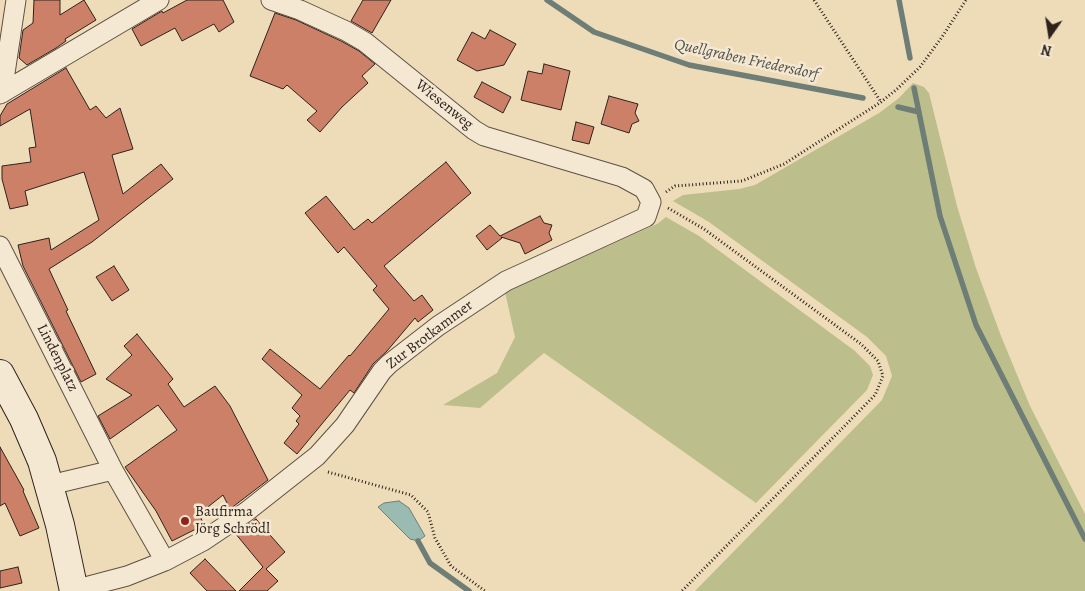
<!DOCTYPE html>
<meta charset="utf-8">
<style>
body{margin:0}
#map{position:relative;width:1085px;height:591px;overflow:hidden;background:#eedcb9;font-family:Alegreya,serif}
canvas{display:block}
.north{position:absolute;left:1025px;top:10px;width:50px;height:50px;-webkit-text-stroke:4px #f4e8d2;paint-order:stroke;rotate:193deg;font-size:14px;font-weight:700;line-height:20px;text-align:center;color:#2e221d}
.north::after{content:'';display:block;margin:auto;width:18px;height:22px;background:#2e221d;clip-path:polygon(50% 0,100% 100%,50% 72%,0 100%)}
</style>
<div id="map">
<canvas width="1085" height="591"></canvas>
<div class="north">N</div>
</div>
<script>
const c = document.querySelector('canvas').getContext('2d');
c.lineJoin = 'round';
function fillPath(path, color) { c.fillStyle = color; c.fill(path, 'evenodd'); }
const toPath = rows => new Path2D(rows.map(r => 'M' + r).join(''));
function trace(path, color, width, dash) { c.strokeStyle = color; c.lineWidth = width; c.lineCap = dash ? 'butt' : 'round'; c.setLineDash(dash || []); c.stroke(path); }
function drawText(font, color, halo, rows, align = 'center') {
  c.font = font + ' Alegreya,serif'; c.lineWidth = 5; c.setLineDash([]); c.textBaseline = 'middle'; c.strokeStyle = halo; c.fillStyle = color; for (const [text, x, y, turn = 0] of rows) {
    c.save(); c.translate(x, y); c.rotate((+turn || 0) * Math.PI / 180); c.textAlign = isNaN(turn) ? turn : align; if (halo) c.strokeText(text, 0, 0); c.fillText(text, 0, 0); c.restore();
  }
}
const green = toPath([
 [913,83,924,87,929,93,957,206,976,268,1001,336,1030,406,1085,514,1085,591,695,591,882,400,892,376,886,356,867,337,709,222,673,201,683,195,739,189,755,185,879,113,899,98],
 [666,217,699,236,855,351,870,366,873,375,867,390,756,503,544,353,480,408,443,405,497,373,515,337,505,292,657,224]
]);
const water = toPath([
 [399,501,409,508,425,536,418,541,410,539,378,507,384,503,399,501]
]);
const stream = toPath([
 [547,0,594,32,689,65,863,98],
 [899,0,910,58],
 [914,88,940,216,976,325,1085,539],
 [898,107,919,112],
 [418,541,430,563,469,591]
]);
const building = toPath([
 [34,0,60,0,60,15,84,0,96,20,65,39,66,41,56,48,27,65,19,58,23,30,33,23,34,0],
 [187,0,223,0,234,22,219,32,214,24,182,41,175,28,141,46,132,29,162,11,163,13,187,0],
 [363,0,391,0,372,33,351,21,363,0],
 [275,13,296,20,341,41,359,51,375,64,362,76,368,83,342,107,320,132,307,120,317,111,287,85,283,89,250,76,275,13],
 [490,30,516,44,504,65,477,71,457,60,472,32,485,39,490,30],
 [544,64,570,71,561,110,521,100,528,71,542,74,544,64],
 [66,68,90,110,96,106,106,118,120,108,133,149,112,155,123,194,161,164,173,179,92,242,49,269,68,310,66,311,96,374,81,382,23,266,18,245,49,238,51,250,99,220,84,172,25,191,28,205,10,209,2,179,2,166,31,162,29,148,36,147,30,109,0,126,0,116,7,104,66,68],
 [482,82,511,97,503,113,474,97,482,82],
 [609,96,638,104,635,113,639,121,632,124,629,133,601,124,609,96],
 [576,122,594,127,589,144,572,140,576,122],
 [446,162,471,193,384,266,414,301,422,295,433,310,418,322,415,318,387,351,373,364,354,393,350,390,297,454,284,443,299,424,296,421,300,416,292,408,302,395,262,359,270,349,320,389,349,355,350,356,389,309,373,290,377,286,344,247,338,253,305,213,326,196,354,230,368,219,372,223,446,162],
 [540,216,544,223,552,225,549,233,552,240,525,254,520,243,501,237,502,238,487,250,476,236,490,225,500,236,540,216],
 [114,266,129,290,112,301,96,277,114,266],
 [137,334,173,379,168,384,184,407,215,386,230,406,268,480,230,509,223,495,199,514,204,525,172,541,156,511,125,467,177,430,158,405,110,439,98,416,132,395,106,379,132,355,124,346,137,334],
 [0,447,24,490,23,491,39,528,20,536,5,503,0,506,0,447],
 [256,519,285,552,266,569,278,581,267,591,239,591,263,567,235,533,256,519],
 [205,559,236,591,207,591,190,573,205,559],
 [18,567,22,583,0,588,0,571,18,567]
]);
const path = toPath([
 [814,0,881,102],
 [666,192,675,186,742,181,784,164,881,102,897,89,920,67,942,37,966,0],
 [668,208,704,229,861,344,878,361,883,376,875,395,682,591],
 [328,472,411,495,428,512,435,538,451,566,485,591]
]);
const street = toPath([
 [2,93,16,0],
 [0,94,159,0],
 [0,246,113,470,165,561],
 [50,485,113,470],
 [74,590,127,576,165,561,203,541,246,512,317,456,345,425,382,371,389,364,438,326,506,281,646,217,651,202,644,189,622,177,484,136,474,130,365,42,346,31,300,10,271,0]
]);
const secondary = toPath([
 [0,374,24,419,42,461,60,525,74,591]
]);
const markers = [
 [185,521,5,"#8f2418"]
];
const streetNames = [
 ["Wiesenweg",444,105,39],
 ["Zur Brotkammer",430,335,-37],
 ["Lindenplatz",57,358,63]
];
const poiNames = [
 ["Baufirma",195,512],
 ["Jörg Schrödl",195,529]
];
const waterNames = [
 ["Quellgraben Friedersdorf",746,60,12]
];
fillPath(green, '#bcbf8c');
fillPath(water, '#99bbb2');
trace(water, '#6e7e76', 1);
trace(stream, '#6e7e76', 5.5);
fillPath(building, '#cc8068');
trace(building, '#2e221d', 1);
trace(street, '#5e5044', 21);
trace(secondary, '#2e221d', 30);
trace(path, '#2e221d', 3, [1, 2.5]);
trace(street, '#f4e8d2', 19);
trace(secondary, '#f4e8d2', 28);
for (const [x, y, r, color] of markers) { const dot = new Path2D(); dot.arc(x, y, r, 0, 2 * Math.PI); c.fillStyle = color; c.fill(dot); trace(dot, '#f4e8d2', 2); }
drawText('15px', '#2e221d', '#f4e8d2', streetNames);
drawText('15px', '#2e221d', '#f4e8d2', poiNames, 'left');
drawText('italic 16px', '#4e504a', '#f4e8d2', waterNames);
</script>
